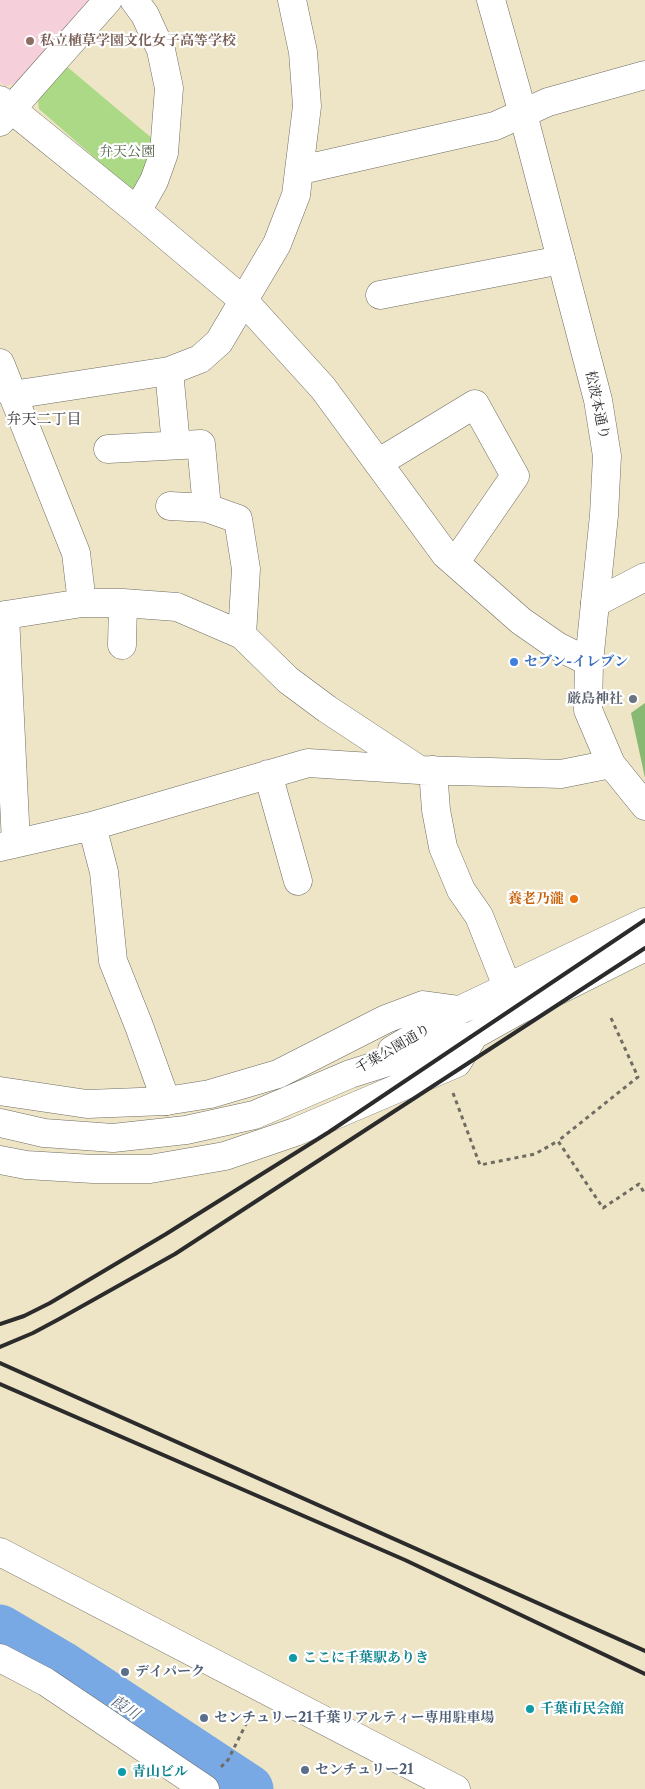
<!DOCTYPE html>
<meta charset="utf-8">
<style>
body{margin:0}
canvas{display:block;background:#eee5c7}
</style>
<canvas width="645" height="1789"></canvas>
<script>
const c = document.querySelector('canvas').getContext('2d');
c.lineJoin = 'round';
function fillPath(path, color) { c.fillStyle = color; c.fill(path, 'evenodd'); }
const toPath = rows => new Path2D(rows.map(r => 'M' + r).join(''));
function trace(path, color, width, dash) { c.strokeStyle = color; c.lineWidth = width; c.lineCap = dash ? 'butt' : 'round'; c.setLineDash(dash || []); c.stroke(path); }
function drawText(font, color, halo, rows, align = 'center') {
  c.font = font + ' "Libre Caslon Text","Noto Serif JP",serif'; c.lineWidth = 4.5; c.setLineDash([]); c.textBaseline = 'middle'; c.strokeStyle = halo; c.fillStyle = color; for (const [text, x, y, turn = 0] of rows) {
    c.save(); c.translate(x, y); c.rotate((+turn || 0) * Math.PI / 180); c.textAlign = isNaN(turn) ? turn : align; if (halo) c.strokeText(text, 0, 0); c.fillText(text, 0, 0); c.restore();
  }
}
const built = toPath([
 [0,0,94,0,25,81,5,86,0,82]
]);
const green = toPath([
 [65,65,160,145,135,193,39,109,38,101]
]);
const forest = toPath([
 [645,703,645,778,631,713]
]);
const river = toPath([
 [0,1629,61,1665,249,1789]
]);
const path = toPath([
 [611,1018,638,1077,558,1141,603,1208,639,1184,645,1194],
 [453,1093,480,1165,535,1154,558,1141],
 [221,1767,228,1760,250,1716]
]);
const minor = toPath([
 [134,0,145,15,161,50,169,88,164,153,154,181,137,211],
 [0,100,137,211,244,301,323,388,445,554,521,621,557,646,589,662],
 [0,122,108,0],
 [301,170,495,126,548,102,645,75],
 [380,295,561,260],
 [0,363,76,553,82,603],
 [169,371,176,445],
 [12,395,169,371,200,359,219,342,277,244,296,195,307,106,303,52,292,0],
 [108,449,201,444,207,508],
 [378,463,475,404,515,476,455,563],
 [170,506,207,508,238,519,246,569,242,635],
 [595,603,645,577],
 [5,615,16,843],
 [0,616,82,603,123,603,177,607,242,635,288,680,327,709,418,769],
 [122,645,123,603],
 [433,770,436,810,443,847,461,890,479,916,516,1009],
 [268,774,298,881],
 [92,826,104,872,113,961,139,1026,166,1101],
 [0,847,92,826,308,763,419,770,561,774,611,764],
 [0,1658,46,1682,205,1789]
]);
const tertiary = toPath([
 [491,0,523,114,598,400,607,456,604,515,589,662,588,710,611,764,645,806],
 [392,1050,460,1010,645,922],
 [0,1091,87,1104,166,1101,210,1094,278,1074,386,1019,423,1005,460,1010],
 [0,1123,44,1133,113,1138,186,1130,254,1115,350,1074,474,1035,517,1011,645,947],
 [0,1160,26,1165,93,1169,150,1169,225,1156,295,1132,457,1063,474,1035],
 [0,1552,456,1789]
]);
const rail = toPath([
 [0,1324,24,1316,50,1303,166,1234,329,1132,645,920],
 [0,1347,33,1333,61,1318,175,1254,645,948],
 [0,1363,645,1651],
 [0,1384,405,1560,645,1674]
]);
const markers = [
 [30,41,5,"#8d6e63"],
 [514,662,5,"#3f7fe0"],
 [633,699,5,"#6b7280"],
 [574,899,5,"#e8710a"],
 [293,1658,5,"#0f9aa8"],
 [125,1672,5,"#5c6f8a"],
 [530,1709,5,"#0f9aa8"],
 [204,1718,5,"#5c6f8a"],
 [305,1770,5,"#5c6f8a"],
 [122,1772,5,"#0f9aa8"]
];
const educationNames = [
 ["私立植草学園文化女子高等学校",40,41]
];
const parkNames = [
 ["弁天公園",127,152]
];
const streetNames = [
 ["松波本通り",597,405,78],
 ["千葉公園通り",393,1049,-30]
];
const shopNames = [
 ["セブン-イレブン",524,662]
];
const worshipNames = [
 ["厳島神社",623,699]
];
const foodNames = [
 ["養老乃瀧",564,899]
];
const cultureNames = [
 ["ここに千葉駅ありき",303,1658],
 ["千葉市民会館",540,1709],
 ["青山ビル",132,1772]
];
const serviceNames = [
 ["デイパーク",135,1672],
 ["センチュリー21千葉リアルティー専用駐車場",214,1718],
 ["センチュリー21",315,1770]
];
const neighbourhoodNames = [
 ["弁天二丁目",44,420]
];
const waterNames = [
 ["葭川",125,1708,33]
];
fillPath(built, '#f5cfd9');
fillPath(green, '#abd986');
fillPath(forest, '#88b973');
trace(river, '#79a9e4', 49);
trace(minor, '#6f6c62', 29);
trace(tertiary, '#6f6c62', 29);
trace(path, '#6f6c62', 3, [4, 4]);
trace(minor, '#fff', 28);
trace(tertiary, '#fff', 28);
trace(rail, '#2b2b2b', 4);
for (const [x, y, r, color] of markers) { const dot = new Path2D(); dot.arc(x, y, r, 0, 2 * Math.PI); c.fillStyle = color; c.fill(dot); trace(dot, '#fff', 2); }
drawText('bold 14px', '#785e54', '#fff', educationNames, 'left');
drawText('14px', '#515f46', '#fff', parkNames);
drawText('14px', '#2b2b2b', '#fff', streetNames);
drawText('bold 14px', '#366cbe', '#fff', shopNames, 'left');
drawText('bold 14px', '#5b616d', '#fff', worshipNames, 'right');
drawText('bold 14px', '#c56008', '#fff', foodNames, 'right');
drawText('bold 14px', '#0d838f', '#fff', cultureNames, 'left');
drawText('bold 14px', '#4e5e75', '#fff', serviceNames, 'left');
drawText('15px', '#2b2b2b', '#fff', neighbourhoodNames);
drawText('italic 15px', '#4a5d75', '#fff', waterNames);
</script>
